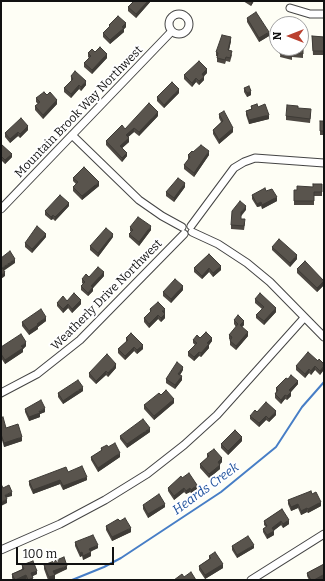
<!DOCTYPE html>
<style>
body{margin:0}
#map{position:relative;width:325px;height:581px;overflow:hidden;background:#fefef5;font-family:Bitter,serif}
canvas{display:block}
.frame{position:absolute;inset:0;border:2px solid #111;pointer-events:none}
.north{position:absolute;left:269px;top:16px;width:40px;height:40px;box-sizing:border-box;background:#fff;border:1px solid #a0a0a0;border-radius:50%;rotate:270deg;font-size:11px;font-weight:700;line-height:16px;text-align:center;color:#111}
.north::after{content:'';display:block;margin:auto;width:14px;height:18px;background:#ba402f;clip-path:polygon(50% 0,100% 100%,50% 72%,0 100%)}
.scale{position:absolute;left:16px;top:547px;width:98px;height:18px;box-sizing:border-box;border:2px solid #111;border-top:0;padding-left:5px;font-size:12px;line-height:14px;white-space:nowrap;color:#111;-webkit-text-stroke:3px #fff;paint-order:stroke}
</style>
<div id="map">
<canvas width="325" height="581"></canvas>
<div class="frame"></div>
<div class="north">N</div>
<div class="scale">100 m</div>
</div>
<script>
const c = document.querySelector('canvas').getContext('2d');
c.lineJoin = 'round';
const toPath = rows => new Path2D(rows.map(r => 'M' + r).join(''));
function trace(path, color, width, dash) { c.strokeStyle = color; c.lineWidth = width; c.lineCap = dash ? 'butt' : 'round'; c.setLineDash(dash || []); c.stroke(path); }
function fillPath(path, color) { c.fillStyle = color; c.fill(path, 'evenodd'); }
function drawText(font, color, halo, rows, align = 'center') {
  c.font = font + ' Bitter,serif'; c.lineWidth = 4; c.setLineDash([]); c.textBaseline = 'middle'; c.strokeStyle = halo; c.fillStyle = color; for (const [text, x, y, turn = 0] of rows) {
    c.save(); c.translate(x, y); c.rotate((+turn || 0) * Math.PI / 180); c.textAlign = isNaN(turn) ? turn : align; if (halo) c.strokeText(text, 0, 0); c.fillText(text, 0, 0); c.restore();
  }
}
const stream = toPath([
 [72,580,104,567,121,558,221,492,276,447,302,407,324,382]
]);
const minor = toPath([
 [290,8,310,14,324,14],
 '169 24a10 10 0 1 1 20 0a10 10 0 1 1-20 0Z',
 [72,135,139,200,162,216,182,227],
 [1,209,172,31],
 [191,226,234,168,244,162,255,158,324,163],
 [192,232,218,244,247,263,270,282,324,337],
 [1,393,37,374,80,340,184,234],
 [1,550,60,524,105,500,147,474,184,445,217,415,304,318],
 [251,580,324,534]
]);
const wall = toPath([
 [151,1,136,18,128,11,128,7],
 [243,1,254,1,251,6],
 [247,18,269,36,259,42,247,22],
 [109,25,126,27,124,29,124,32,110,44,103,37,103,33,109,28],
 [312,36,324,37,324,55,313,55],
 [231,41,229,50,232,55,230,62,226,61,225,64,217,62,217,56,216,56,216,52],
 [303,43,303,58,292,57,292,60,280,57,281,48],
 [95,52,107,58,92,74,84,67,84,63,89,58,88,57,88,53],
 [207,73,204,76,204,80,199,85,196,82,192,87,184,79,184,75],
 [71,76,86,85,81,91,79,89,71,98,64,92,64,88,72,81,71,80],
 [244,88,251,95,247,97,244,92],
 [179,93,164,108,157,101,157,97],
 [47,95,57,104,43,119,35,110,35,106,38,104,36,102,36,98],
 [251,106,258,107,269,119,249,124,246,115,246,111,251,109],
 [298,108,311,113,310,123,286,120,286,116],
 [219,114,233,132,219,144,213,134,213,130,221,122,219,118],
 [158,116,139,136,134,132,128,137,129,142,122,148,127,156,122,162,106,145,106,141,125,129],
 [320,121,324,121,324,135,320,135],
 [28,130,20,138,18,136,10,143,5,137,5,133],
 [1,144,12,157,5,164,1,160],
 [188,155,209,155,194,177,184,169,184,165,188,160],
 [73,178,99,186,82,200,73,191,73,187,76,184,73,181],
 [322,184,322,196,314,196,314,205,294,205,294,190,297,190,313,187],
 [185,187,174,202,166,196,166,192],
 [266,191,277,201,262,209,261,206,257,207,252,199,252,195],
 [69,206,55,221,53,219,51,220,45,215,45,211],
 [246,210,241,216,241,219,245,223,244,230,231,229,231,225],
 [130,227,151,230,139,246,129,237,129,234,131,232,130,231],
 [46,237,32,253,25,247,25,243],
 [113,237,98,257,90,250,90,246],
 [272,247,297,259,290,267,272,250],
 [209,254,221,270,213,277,209,272,202,279,194,272,194,268],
 [297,269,324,281,324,285,317,292,297,273],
 [104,276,93,288,93,291,88,296,81,290,81,286,83,284,82,283,82,279],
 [183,290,171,303,163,296,163,292],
 [255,299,276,312,264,325,256,318,256,315,262,309,255,303],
 [67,301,81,304,72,313,68,308,63,313,57,306,57,303],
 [150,309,165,313,164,314,165,318,161,322,158,319,149,328,144,322,144,318,150,313],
 [234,320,244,325,242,327,248,336,236,350,230,345,230,340,229,339,229,335,236,327,234,324],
 [46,321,38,327,38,329,29,335,22,326,22,322],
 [126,338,143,349,137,354,134,351,125,360,118,353,118,349,126,342],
 [200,338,212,341,209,345,209,348,201,357,199,356,194,361,188,356,188,352,195,345,193,343,193,340],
 [26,346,23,349,23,352,5,364,1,358,1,347],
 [318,361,324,364,320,375,315,370,311,375,309,373,305,378,296,370,296,366],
 [116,368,108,377,106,375,96,384,89,377,89,373],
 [183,370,180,375,182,380,175,389,166,383,166,379],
 [288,379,298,384,291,392,291,396,287,400,285,399,281,404,275,398,275,394,276,392,276,388],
 [83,391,63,404,58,397,58,393],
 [161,395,174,403,154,420,144,409,144,405],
 [25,409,45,412,40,414,40,417,29,421,25,412],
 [257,412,276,415,269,422,266,420,259,427,250,419,250,416],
 [1,418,6,428,22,441,4,447,1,437],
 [150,432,127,448,120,439,120,436],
 [242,441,228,455,221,448,221,444],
 [108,447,120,457,98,472,91,460,91,457,101,451,101,448],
 [207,454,222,462,220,464,220,469,209,478,200,468,200,464,207,458],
 [68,472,87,480,63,490,60,484,33,494,29,485,29,481],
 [182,478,197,489,191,493,190,492,186,494,184,492,174,500,168,491,168,488],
 [312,494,321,506,308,513,307,512,301,515,298,508,291,511,288,504,288,500],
 [143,505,165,507,148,518,143,509],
 [282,509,289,524,283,528,281,525,273,531,274,535,267,539,263,532,263,529,266,527,264,525,264,521],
 [120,521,131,532,112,541,106,530,106,526],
 [75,542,98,548,90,552,91,556,83,560,82,556,80,557,75,546],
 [232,546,254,548,237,558,232,550],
 [209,556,223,568,205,579,199,570,199,566,209,559],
 [324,564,324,580,323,579,322,580,309,580,307,576,307,573],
 [22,565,37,574,32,576,33,580,26,580,26,579,24,580,13,580,12,578,12,574,22,569],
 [44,565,67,569,55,575,55,579,51,580,48,580,44,569]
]);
const shadedWall = toPath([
 [148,1,151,1,136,18,136,14],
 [252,1,254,1,251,6,251,2],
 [126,23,126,27,124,29,124,32,110,44,110,40],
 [269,32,269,36,259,42,259,38],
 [231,37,231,41,228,54,228,50],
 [107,54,107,58,92,74,92,70],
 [207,69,207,73,202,78,202,74],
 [204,77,204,80,199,85,199,81],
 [196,78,196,82,192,87,192,83],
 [86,81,86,85,81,91,81,87],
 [79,85,79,89,71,98,71,94],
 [179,89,179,93,164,108,164,105],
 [251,91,251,95,247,97,247,93],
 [57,100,57,104,43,119,43,115],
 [158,112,158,116,139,136,139,132],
 [269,115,269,119,249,124,249,120],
 [28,126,28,130,20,138,20,134],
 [134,128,134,132,126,139,126,135],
 [233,128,233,132,219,144,219,140],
 [18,132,18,136,10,143,10,139],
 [129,138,129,142,120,150,120,146],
 [209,151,209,155,194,177,194,173],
 [127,153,127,156,122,162,122,158],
 [12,154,12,157,5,164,5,160],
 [99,182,99,186,82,200,82,196],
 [185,183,185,187,174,202,174,198],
 [277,197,277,201,262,209,262,205],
 [261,202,261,206,257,207,257,204],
 [69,203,69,206,55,221,55,217],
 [246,206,246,210,241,216,241,222,241,212],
 [53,215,53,219,51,220,51,217],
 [151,226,151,230,139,246,139,242],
 [46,234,46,237,32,253,32,249],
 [113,234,113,237,98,257,98,253],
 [297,255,297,259,290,267,290,263],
 [15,259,15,263,2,272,2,268],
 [221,266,221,270,213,277,213,273],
 [209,268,209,272,202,279,202,276],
 [5,272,5,276,1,279,1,275],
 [104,272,104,276,93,288,93,291,88,296,88,293,91,286],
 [324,281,324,285,317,292,317,288],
 [183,286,183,290,171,303,171,299],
 [81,300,81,304,72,313,72,309],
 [68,304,68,308,63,313,63,309],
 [276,308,276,312,264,325,264,321],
 [165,309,165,313,162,315,162,311],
 [165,314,165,318,161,322,161,318],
 [158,315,158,319,149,328,149,324],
 [46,317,46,321,38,327,38,329,29,335,29,331,37,324],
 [244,321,244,325,240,329,240,325],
 [248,332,248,336,236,350,236,346],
 [212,338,212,341,209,345,209,348,201,357,201,353,207,343],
 [26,342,26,346,23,349,23,352,5,364,5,360,21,346],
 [143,345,143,349,137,354,137,350],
 [134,347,134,351,125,360,125,356],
 [199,352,199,356,194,361,194,357],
 [116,364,116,368,108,377,108,373],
 [315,366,315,370,311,375,311,371],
 [324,366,324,370,320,375,320,371],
 [183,367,183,370,178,378,178,374],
 [309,369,309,373,305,378,305,374],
 [106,371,106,375,96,384,96,381],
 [182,376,182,380,175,389,175,385],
 [298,381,298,384,289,394,289,390],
 [83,387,83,391,63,404,63,401],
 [291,392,291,396,287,400,287,396],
 [285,395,285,399,281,404,281,400],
 [174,399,174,403,154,420,154,416],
 [45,408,45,412,40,414,40,417,29,421,29,417],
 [276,411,276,415,269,422,269,419],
 [266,416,266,420,259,427,259,423],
 [150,428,150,432,127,448,127,444],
 [22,437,22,441,4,447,4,443],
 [242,437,242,441,228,455,228,451],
 [120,453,120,457,98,472,98,468],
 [222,458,222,462,218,466,218,462],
 [220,465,220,469,209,478,209,474],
 [87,477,87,480,63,490,63,486],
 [60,480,60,484,33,494,33,490],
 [197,485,197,489,191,493,191,490],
 [184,488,184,492,174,500,174,496],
 [190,488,190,492,186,494,186,491],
 [12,492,12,496,5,498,5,495],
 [7,499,7,503,1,506,1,502],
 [321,502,321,506,308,513,308,509],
 [165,504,165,507,148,518,148,514],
 [298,504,298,508,291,511,291,507],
 [307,508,307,512,301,515,301,511],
 [289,520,289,524,283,528,283,524],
 [281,521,281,525,272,532,272,528],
 [131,528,131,532,112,541,112,537],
 [274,531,274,535,267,539,267,535],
 [98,545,98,548,89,552,89,549],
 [254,545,254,548,237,558,237,555],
 [82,552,82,556,80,557,80,553],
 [91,552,91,556,83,560,83,556],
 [223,564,223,568,205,579,205,575],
 [67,566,67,569,53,575,53,571],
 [37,571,37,574,31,577,31,573],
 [26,575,26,579,24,580,15,580],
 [55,575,55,579,51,580,49,580,49,577],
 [323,575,323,579,322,580,314,580]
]);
const building = toPath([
 [134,1,148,1,136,14,128,7,134,1],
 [256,12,269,32,259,38,247,18,256,12],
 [118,16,126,23,122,27,124,28,110,40,103,33,110,26,109,25,118,16],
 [222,35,231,37,228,50,232,51,230,58,226,57,225,60,217,58,218,53,216,52,222,35],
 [312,36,324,37,324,51,313,51,312,36],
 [301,43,303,43,303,54,292,53,292,56,280,54,281,48,301,48,301,43],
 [100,47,107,54,92,70,84,63,91,56,88,53,92,49,95,52,100,47],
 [199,61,207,69,202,74,204,77,199,81,196,78,192,83,184,75,199,61],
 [75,71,86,81,81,87,79,85,71,94,64,88,73,79,71,76,75,71],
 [172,82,179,89,164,105,157,97,172,82],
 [249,86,251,91,247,93,244,88,249,86],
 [44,92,47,95,50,92,57,100,43,115,35,106,40,102,36,98,44,92],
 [149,103,158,112,139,132,134,128,126,135,129,138,120,146,127,153,122,158,106,141,122,125,125,129,149,103],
 [257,104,258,107,265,104,269,115,249,120,246,111,252,109,251,106,257,104],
 [287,105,298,106,298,108,311,109,310,119,286,116,287,105],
 [224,111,233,128,219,140,213,130,223,121,219,114,224,111],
 [21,118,28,126,20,134,18,132,10,139,5,133,21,118],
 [320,121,324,121,324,131,320,131,320,121],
 [1,144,12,154,5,160,1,156,1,144],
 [201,145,209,151,194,173,184,165,190,157,188,155,192,151,193,152,201,145],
 [84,167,99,182,82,196,73,187,78,182,73,178,84,167],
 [178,178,185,183,174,198,166,192,178,178],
 [313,184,322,184,322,192,314,192,314,201,294,201,294,190,297,190,297,186,313,187,313,184],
 [265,188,266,191,272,189,277,197,262,205,261,202,257,204,252,195,265,188],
 [60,195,69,203,55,217,53,215,51,217,45,211,60,195],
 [240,201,246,206,241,212,241,219,245,219,244,226,231,225,232,211,240,201],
 [138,217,151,226,139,242,129,234,133,230,130,227,138,217],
 [37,226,46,234,32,249,25,243,37,226],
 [106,228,113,234,98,253,90,246,106,228],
 [279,239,297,255,290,263,272,247,279,239],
 [10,251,15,259,2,268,5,272,1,275,1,258,10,251],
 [209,254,221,266,213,273,209,268,202,276,194,268,209,254],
 [305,261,324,281,317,288,297,269,305,261],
 [98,267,104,272,91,286,93,287,88,293,81,286,85,282,82,279,86,274,89,277,98,267],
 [175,279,183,286,171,299,163,292,175,279],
 [74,293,81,300,72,309,68,304,63,309,57,303,63,296,67,301,74,293],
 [260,293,276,308,264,321,256,315,264,307,255,299,260,293],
 [158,302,165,309,162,311,165,314,161,318,158,315,149,324,144,318,151,311,150,309,158,302],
 [41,309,46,317,37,324,38,325,29,331,22,322,41,309],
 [238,315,244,321,240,325,248,332,236,346,230,341,232,337,229,335,238,324,234,320,238,315],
 [206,332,212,338,207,343,209,344,201,353,199,352,194,357,188,352,197,343,193,340,197,335,200,338,206,332],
 [131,333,143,345,137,350,134,347,125,356,118,349,128,340,126,338,131,333],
 [21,334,26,342,21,346,23,348,5,360,1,354,1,347,21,334],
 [308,352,318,361,319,359,324,364,324,366,320,371,315,366,311,371,309,369,305,374,296,366,308,352],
 [107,354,116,364,108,373,106,371,96,381,89,373,107,354],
 [177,362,183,367,178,374,182,376,175,385,166,379,177,362],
 [291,375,298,381,289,390,291,392,287,396,285,395,281,400,275,394,278,390,276,388,286,378,288,379,291,375],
 [78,380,83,387,63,401,58,393,78,380],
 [166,390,174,399,154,416,144,405,159,393,161,395,166,390],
 [41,400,45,408,39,411,40,413,29,417,25,409,41,400],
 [266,402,276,411,269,419,266,416,259,423,250,416,255,410,257,412,266,402],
 [3,417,6,428,18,424,22,437,4,443,1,434,1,418,3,417],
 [143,419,150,428,127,444,120,436,143,419],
 [235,430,242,437,228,451,221,444,235,430],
 [115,443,120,453,98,468,91,457,102,450,101,448,107,445,108,447,115,443],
 [214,449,222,458,218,462,220,465,209,474,200,464,209,456,207,454,214,449],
 [82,466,87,477,63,486,60,480,33,490,29,481,66,467,68,472,82,466],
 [189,473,197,485,191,490,190,488,186,491,184,488,174,496,168,488,181,476,182,478,189,473],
 [1,484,3,488,9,485,12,492,5,495,7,499,1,502,1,484],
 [311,491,312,494,316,492,321,502,308,509,307,508,301,511,298,504,291,507,288,500,311,491],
 [159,494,165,504,148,514,143,505,159,494],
 [282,509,289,520,283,524,281,521,272,528,274,531,267,535,263,529,267,526,264,521,282,509],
 [125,518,131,528,112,537,106,526,118,519,120,521,125,518],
 [93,535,98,545,89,549,91,552,83,556,82,552,80,553,75,542,93,535],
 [248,536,254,545,237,555,232,546,248,536],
 [215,552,223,564,205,575,199,566,211,558,209,556,215,552],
 [64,557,67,566,53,571,55,575,49,577,44,565,64,557],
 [33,561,37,571,31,573,33,578,28,580,26,575,15,580,12,574,24,569,22,565,33,561],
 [324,564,324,577,323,575,314,580,311,580,307,573,324,564],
 [191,572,196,580,174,580,182,574,184,577,191,572]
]);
const streetNames = [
 ["Mountain Brook Way Northwest",79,112,-46],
 ["Weatherly Drive Northwest",107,295,-45]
];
const waterNames = [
 ["Heards Creek",206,489,-36]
];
trace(stream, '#477ec6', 2);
trace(minor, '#444', 9);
trace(minor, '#fff', 7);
fillPath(wall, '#4d4842');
fillPath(shadedWall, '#3e3b36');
fillPath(building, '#59544d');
trace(building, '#3e3b36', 1);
drawText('12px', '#111', '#fff', streetNames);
drawText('italic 13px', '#1f519d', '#fff', waterNames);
</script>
